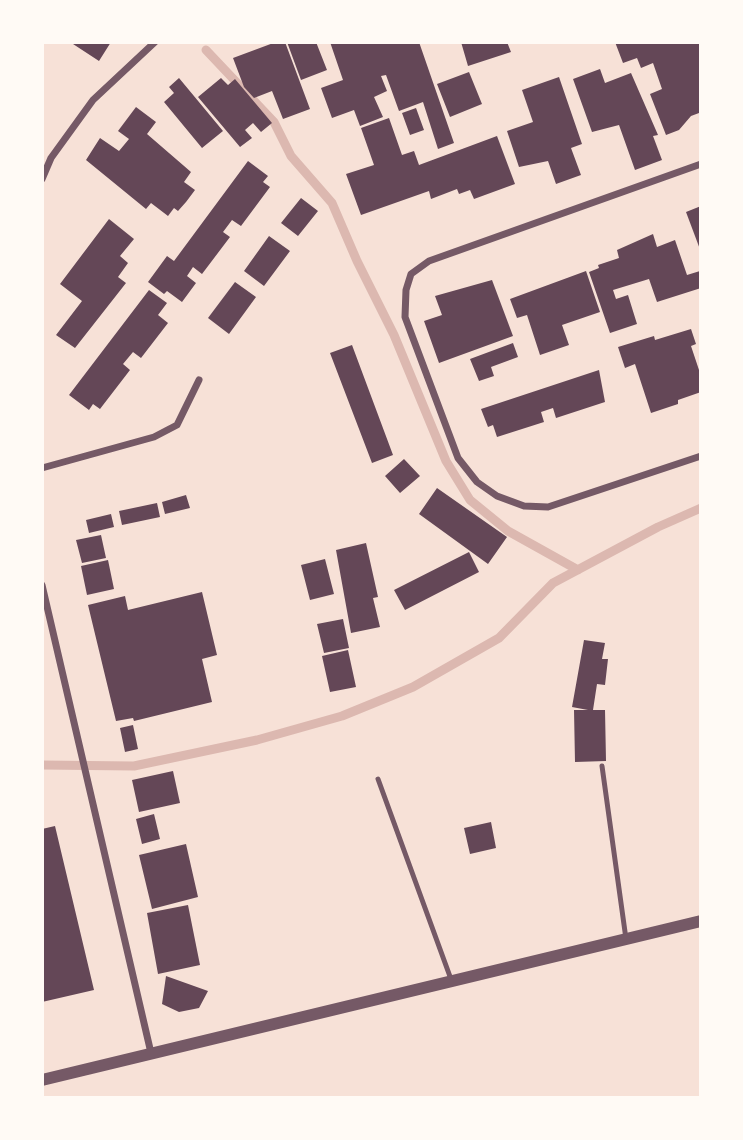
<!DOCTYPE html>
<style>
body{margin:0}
#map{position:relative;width:743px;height:1140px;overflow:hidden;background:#f7e1d7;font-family:Arial,sans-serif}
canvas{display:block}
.frame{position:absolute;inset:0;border:44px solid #fffaf5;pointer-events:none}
</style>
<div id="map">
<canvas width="743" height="1140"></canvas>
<div class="frame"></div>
</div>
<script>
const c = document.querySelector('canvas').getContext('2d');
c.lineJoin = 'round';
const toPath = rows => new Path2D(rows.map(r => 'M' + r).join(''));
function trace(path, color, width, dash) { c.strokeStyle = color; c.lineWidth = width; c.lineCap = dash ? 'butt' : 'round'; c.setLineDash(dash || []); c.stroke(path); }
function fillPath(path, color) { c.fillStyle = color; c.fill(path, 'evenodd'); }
const stream = toPath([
 [206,50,274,122,291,156,332,203,357,261,394,335,446,461,470,500,508,531,578,570],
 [42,765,134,766,257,740,342,716,413,687,499,638,553,583,658,527,701,508]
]);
const building = toPath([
 [74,42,111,42,99,61,73,44],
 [276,42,285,42,310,109,283,119,272,91,254,98,244,87,233,58],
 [287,42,316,42,327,70,301,80],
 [330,42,419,42,454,143,438,149,423,102,399,111,386,75,381,76,387,91,374,97,383,117,360,126,354,110,332,118,321,88,343,80],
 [461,42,507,42,511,52,468,66],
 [615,42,701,42,699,113,691,116,679,130,666,135,650,94,662,89,653,63,641,68,637,58,623,63],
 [600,69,605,83,631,73,658,135,653,136,662,160,635,170,619,125,592,132,573,79],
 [469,72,482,104,450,117,437,84],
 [559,77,582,144,571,148,581,175,556,184,548,161,519,167,507,131,533,122,522,90],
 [179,78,223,131,202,148,164,102,174,93,169,87],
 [221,78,228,85,235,79,272,123,261,132,253,123,245,130,252,138,240,147,198,97],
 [136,107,156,122,147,134,191,172,184,182,195,190,186,202,178,211,174,208,168,216,151,203,146,209,86,160,100,138,119,151,129,139,118,131],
 [416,108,424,130,410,135,402,113],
 [389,118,402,155,414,151,419,165,497,136,515,184,474,199,470,190,459,194,457,189,431,199,429,191,361,215,346,174,374,165,361,128],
 [248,161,268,176,263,182,270,187,241,226,232,220,223,232,230,237,202,274,193,267,187,276,196,283,182,302,167,291,164,294,148,282,167,256,174,261],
 [301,198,318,211,298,236,281,223],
 [701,206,701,252,686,212],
 [109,219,134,239,120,256,128,263,118,277,126,283,75,348,56,335,82,301,60,284],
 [653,234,657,247,675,240,687,275,700,271,701,288,657,302,649,279,613,290,616,299,628,295,637,324,610,333,589,272,599,268,598,265,619,258,617,250],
 [269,236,290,251,264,286,244,271],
 [586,271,600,312,562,325,569,345,540,355,527,315,517,318,510,299],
 [492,280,513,336,439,363,424,321,442,315,435,296],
 [235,282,256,297,229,334,208,318],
 [149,290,167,303,158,315,168,323,141,358,133,352,123,364,130,370,100,409,93,404,89,410,69,395],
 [691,329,696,344,691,346,701,376,701,392,678,400,678,404,651,413,635,364,625,368,618,347,654,336,655,340],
 [513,343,518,357,491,367,494,376,479,381,470,359],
 [352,345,393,455,372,463,330,353],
 [599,370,605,402,556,418,553,408,541,412,544,422,497,437,493,425,488,427,481,409],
 [404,459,420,476,400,493,385,476],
 [437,488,507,537,488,564,419,514],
 [186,495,190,508,165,514,162,502],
 [157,503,160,517,122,525,119,511],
 [111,514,114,527,89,533,86,520],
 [101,535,106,558,82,563,76,540],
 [366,543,378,597,373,598,380,627,351,633,336,550],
 [469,552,479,572,405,610,394,590],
 [325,559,334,594,310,600,301,565],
 [108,560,114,589,87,595,81,566],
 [202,592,217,655,202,659,212,702,134,721,133,718,116,721,88,605,125,596,128,610],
 [343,619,349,648,324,653,317,624],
 [584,640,605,643,602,659,608,659,605,685,597,684,593,710,605,710,606,761,575,762,574,710,588,710,572,707],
 [348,650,356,687,330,692,322,656],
 [133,725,138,749,125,752,120,728],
 [173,771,180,803,139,812,132,780],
 [154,814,160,839,142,844,136,819],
 [491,822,496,848,470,854,464,828],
 [55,826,94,990,42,1002,42,829],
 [186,844,198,897,152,909,139,855],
 [188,905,200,965,158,974,147,913],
 [166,976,208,991,199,1008,179,1012,162,1004]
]);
const service = toPath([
 [602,766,626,939],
 [378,779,452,982]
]);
const minor = toPath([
 [701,164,429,261,411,274,406,290,405,317,458,458,477,482,497,496,524,506,548,507,701,456],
 [42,179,51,158,93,100,155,42],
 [42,468,154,437,177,425,199,380],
 [42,585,151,1053]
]);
const tertiary = toPath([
 [42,1080,701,921]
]);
trace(stream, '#dcb8b0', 9);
fillPath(building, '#644757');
trace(service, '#755966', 5);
trace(minor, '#755966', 7);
trace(tertiary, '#755966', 12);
</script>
